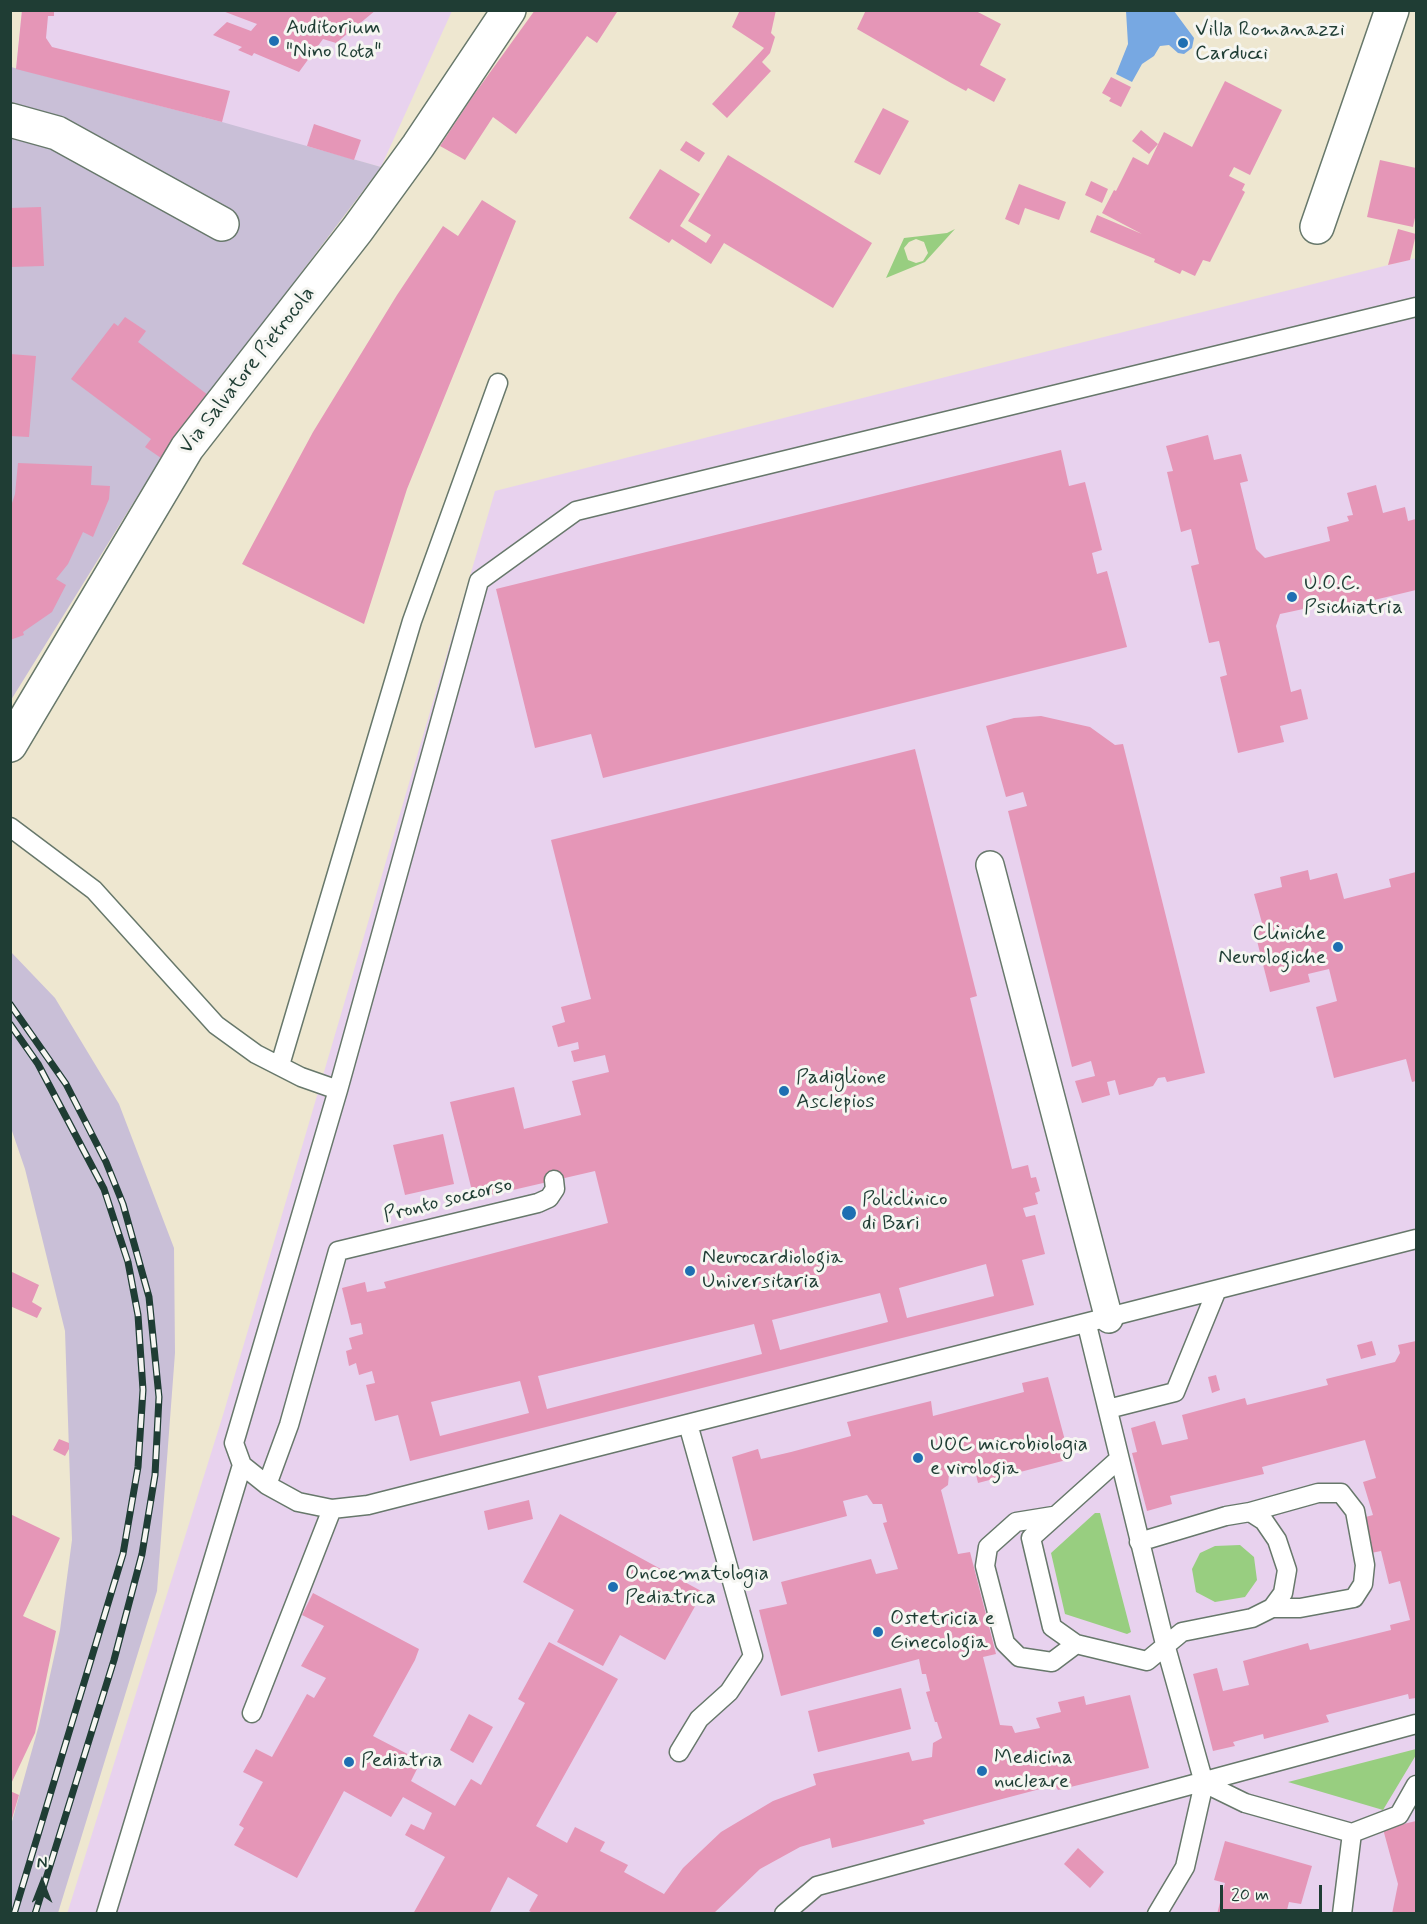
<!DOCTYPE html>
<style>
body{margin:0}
#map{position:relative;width:1427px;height:1924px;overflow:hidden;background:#eee7d0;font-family:Mynerve,sans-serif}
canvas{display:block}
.frame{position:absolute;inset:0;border:12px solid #1f3d34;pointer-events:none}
.north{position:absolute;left:12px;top:1852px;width:60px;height:60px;-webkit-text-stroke:4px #f6f6f2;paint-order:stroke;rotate:0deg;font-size:16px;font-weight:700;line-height:24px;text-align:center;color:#1f3d34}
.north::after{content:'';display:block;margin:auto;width:21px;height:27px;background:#1f3d34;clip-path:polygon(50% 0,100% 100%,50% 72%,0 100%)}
.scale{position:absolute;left:1220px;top:1885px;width:102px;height:27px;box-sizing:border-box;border:3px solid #1f3d34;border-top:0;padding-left:8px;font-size:18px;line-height:21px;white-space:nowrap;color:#1f3d34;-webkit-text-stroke:4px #f6f6f2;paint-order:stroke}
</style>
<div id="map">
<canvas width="1427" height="1924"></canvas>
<div class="frame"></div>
<div class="north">N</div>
<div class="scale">20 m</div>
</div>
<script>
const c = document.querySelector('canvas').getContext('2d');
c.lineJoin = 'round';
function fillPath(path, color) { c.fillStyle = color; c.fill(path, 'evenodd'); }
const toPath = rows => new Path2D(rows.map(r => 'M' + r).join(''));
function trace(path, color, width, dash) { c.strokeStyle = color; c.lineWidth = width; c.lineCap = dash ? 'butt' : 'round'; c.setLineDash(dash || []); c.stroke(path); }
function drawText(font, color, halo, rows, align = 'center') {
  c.font = font + ' Mynerve,sans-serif'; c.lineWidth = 6; c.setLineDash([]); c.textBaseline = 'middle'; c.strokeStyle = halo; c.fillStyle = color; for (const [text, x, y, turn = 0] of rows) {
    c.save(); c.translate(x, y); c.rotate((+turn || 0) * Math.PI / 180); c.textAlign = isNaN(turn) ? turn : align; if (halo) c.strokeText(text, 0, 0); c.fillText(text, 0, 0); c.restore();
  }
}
const built = toPath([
 [22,11,452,11,381,167,16,69],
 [1416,258,1416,1913,67,1914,223,1415,495,491]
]);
const industrial = toPath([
 [11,67,222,122,381,167,161,458,11,700],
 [11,952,55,998,119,1104,174,1248,175,1353,157,1591,58,1913,11,1913,11,1825,39,1725,60,1630,72,1540,65,1331,25,1169,11,1128]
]);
const green = toPath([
 [955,229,925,262,886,278,904,238,947,233],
 [916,239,924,242,928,253,923,261,916,263,908,260,904,248,909,242],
 [1095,1513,1100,1513,1131,1632,1127,1634,1065,1614,1051,1553],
 [1240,1545,1254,1557,1257,1580,1245,1597,1215,1602,1196,1592,1192,1569,1200,1553,1215,1546],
 [1416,1749,1416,1755,1383,1810,1288,1782]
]);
const water = toPath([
 [1126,11,1174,11,1194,38,1192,48,1184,54,1178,53,1169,45,1160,46,1154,56,1142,64,1132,82,1116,74,1128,44]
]);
const building = toPath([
 [22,10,54,10,54,16,48,16,46,38,52,47,230,91,222,122,16,69],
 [220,10,376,10,336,43,323,39,299,72,254,53,252,56,238,50,242,47,213,35,227,22,251,31,257,24],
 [535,10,617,12,597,43,587,36,516,134,493,117,465,160,440,146,473,96],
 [740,10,776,10,771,33,775,37,770,53,762,62,771,71,727,118,712,104,764,48,732,27],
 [866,10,974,10,1001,24,980,65,1006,79,994,102,968,88,966,91,951,83,857,29],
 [1111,77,1131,87,1121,107,1109,101,1111,98,1102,93],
 [1225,81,1282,110,1250,175,1234,167,1229,176,1245,184,1242,190,1245,192,1210,262,1203,260,1195,276,1182,270,1180,274,1154,262,1155,259,1090,232,1097,215,1142,234,1102,213,1114,190,1116,191,1133,157,1148,165,1164,132,1192,147],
 [883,108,909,121,880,175,854,162],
 [314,124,361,140,354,160,307,146],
 [1141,130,1158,144,1149,154,1132,141],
 [686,141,705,153,699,162,680,150],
 [728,155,872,243,833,308,724,243,711,264,672,239,669,243,629,218,660,169,700,194,680,226,706,243,711,235,688,221],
 [1380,160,1416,168,1416,213,1413,227,1367,217],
 [1091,181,1108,189,1102,203,1085,195],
 [1019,184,1066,202,1059,220,1025,208,1019,225,1005,219],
 [482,200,516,221,407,489,364,624,242,564,313,432,397,295,443,226,458,236],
 [41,207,44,266,10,267,10,208],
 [1398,229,1416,234,1410,260,1388,265],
 [125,317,146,331,138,342,208,395,161,458,145,447,151,439,71,379,114,323,118,326],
 [10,354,36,356,29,437,10,436],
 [1208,435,1214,460,1241,454,1248,481,1240,483,1256,549,1265,558,1330,541,1327,527,1349,521,1347,516,1353,515,1347,493,1376,485,1383,513,1405,507,1408,521,1416,519,1416,590,1324,612,1322,605,1280,614,1276,626,1291,692,1301,689,1308,719,1280,726,1284,742,1238,753,1220,677,1227,675,1219,641,1209,643,1191,566,1199,564,1191,529,1181,532,1167,472,1173,471,1166,446],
 [1061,450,1069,486,1085,482,1102,550,1092,553,1097,574,1107,571,1127,647,603,778,591,734,535,748,496,589],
 [18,463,92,466,91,485,110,486,109,499,93,537,83,532,68,564,56,579,66,585,52,612,23,632,24,635,10,640,10,509,15,494],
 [1041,716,1090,727,1115,745,1123,744,1205,1073,1167,1082,1165,1077,1158,1078,1153,1086,1119,1095,1115,1080,1107,1082,1110,1095,1082,1103,1075,1081,1095,1076,1091,1061,1072,1067,1008,811,1027,806,1023,792,1006,797,986,726,1014,718],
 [915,749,977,996,970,998,1012,1169,1028,1165,1031,1178,1036,1177,1040,1191,1035,1193,1038,1204,1023,1208,1026,1217,1035,1215,1045,1254,1022,1260,1034,1305,410,1461,398,1415,375,1421,366,1385,375,1383,372,1371,359,1375,356,1363,349,1366,346,1351,352,1349,349,1338,363,1334,361,1323,351,1325,342,1288,365,1282,367,1292,386,1288,384,1282,608,1223,595,1171,474,1199,450,1102,514,1087,524,1129,581,1115,572,1081,609,1072,605,1055,574,1062,571,1051,579,1049,578,1042,558,1047,552,1026,565,1022,561,1007,591,999,551,840],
 [986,1264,994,1296,907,1318,899,1288],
 [880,1293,888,1322,780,1350,772,1320],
 [754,1324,762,1354,547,1409,538,1376],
 [520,1381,529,1413,440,1436,431,1402],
 [1308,870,1310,880,1337,873,1344,899,1391,887,1389,879,1416,872,1416,1081,1412,1082,1406,1059,1334,1078,1316,1007,1337,1001,1329,969,1308,974,1310,982,1270,992,1253,925,1262,923,1254,894,1282,887,1280,877],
 [443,1134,454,1184,405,1195,393,1145],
 [10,1271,39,1285,32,1302,42,1308,37,1318,10,1306],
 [1372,1341,1376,1355,1361,1359,1357,1345],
 [1416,1341,1416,1698,1409,1699,1408,1694,1326,1715,1329,1722,1264,1739,1263,1734,1233,1742,1235,1746,1213,1751,1193,1674,1217,1668,1223,1691,1249,1685,1243,1661,1308,1643,1310,1650,1391,1630,1390,1625,1410,1620,1400,1581,1389,1584,1381,1551,1371,1553,1362,1518,1373,1515,1363,1482,1376,1478,1365,1440,1262,1467,1264,1474,1170,1496,1172,1504,1147,1511,1132,1453,1137,1452,1131,1428,1155,1421,1162,1445,1188,1439,1182,1415,1245,1398,1247,1405,1328,1385,1326,1379,1395,1362,1400,1353,1398,1345],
 [1216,1375,1220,1390,1212,1393,1208,1377],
 [1048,1377,1070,1459,978,1483,974,1466,949,1474,948,1485,941,1490,958,1554,970,1552,996,1654,983,1657,1000,1725,1012,1726,1015,1733,1040,1728,1036,1718,1061,1712,1058,1702,1084,1696,1086,1705,1130,1695,1149,1768,1058,1790,1055,1785,923,1820,925,1824,832,1848,830,1838,800,1847,760,1869,713,1914,535,1914,529,1911,538,1895,508,1877,489,1914,413,1914,445,1857,405,1835,411,1824,424,1830,432,1813,403,1797,391,1817,344,1791,297,1878,234,1845,244,1828,239,1825,263,1782,243,1772,256,1749,272,1757,307,1694,314,1698,326,1678,301,1666,324,1626,302,1615,313,1593,419,1649,415,1660,373,1736,421,1761,411,1781,455,1806,471,1779,481,1785,525,1703,518,1699,549,1642,618,1679,536,1826,567,1843,575,1827,605,1842,600,1851,628,1865,624,1872,664,1894,683,1868,721,1832,773,1801,816,1785,813,1774,909,1752,912,1761,932,1757,933,1743,942,1738,937,1722,935,1722,926,1692,930,1691,926,1674,922,1674,919,1659,781,1696,759,1610,787,1604,781,1582,871,1559,876,1574,898,1569,883,1523,887,1522,882,1504,873,1504,867,1495,843,1501,847,1516,753,1541,732,1457,758,1449,761,1459,791,1452,851,1436,847,1422,931,1401,933,1416,1024,1392,1022,1383],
 [59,1439,69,1443,69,1449,65,1456,53,1450],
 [529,1500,533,1519,488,1530,484,1511],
 [10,1514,60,1538,23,1616,56,1631,35,1733,10,1786],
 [560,1514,703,1592,665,1660,620,1635,603,1666,557,1642,574,1610,523,1582],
 [901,1688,911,1729,818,1752,808,1711],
 [469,1714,493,1727,473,1763,450,1750],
 [10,1791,19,1795,11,1822,10,1822],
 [1416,1821,1416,1914,1392,1914,1398,1884,1383,1829],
 [1225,1841,1312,1866,1301,1904,1289,1902,1286,1914,1217,1914,1225,1883,1214,1880],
 [1078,1848,1104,1872,1090,1888,1064,1864]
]);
const service = toPath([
 [1416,307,576,511,479,581,338,1090,234,1443,242,1465,267,1485,298,1502,332,1509,368,1505,1416,1239],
 [10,827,94,890,216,1025,256,1054,301,1077,338,1090],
 [280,1065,412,621,498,383],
 [1087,1325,1165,1644,1204,1783,1185,1867,1157,1914],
 [1108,1409,1175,1392,1216,1292],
 [1119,1459,1031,1538,1052,1627,1076,1644,1147,1661,1182,1632,1252,1618,1272,1608,1283,1593,1287,1570,1277,1540,1264,1521,1250,1512,1226,1516,1139,1542],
 [267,1485,289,1425,338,1251,538,1203,549,1198,555,1189,554,1180],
 [1250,1512,1318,1493,1341,1493,1355,1511,1365,1565,1363,1584,1354,1598,1300,1608,1272,1608],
 [1053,1516,1016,1522,988,1547,985,1566,1005,1643,1019,1657,1052,1662,1076,1644],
 [252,1713,332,1509],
 [679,1752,699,1719,729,1692,753,1656,688,1424],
 [1204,1783,1245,1803,1352,1833,1399,1815,1416,1785],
 [106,1914,242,1465],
 [784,1914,817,1886,1416,1724],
 [1342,1914,1352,1833]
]);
const pedestrian = toPath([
 [990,865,1109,1319]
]);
const minor = toPath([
 [10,120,57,133,222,224],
 [1317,227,1392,10],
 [10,745,187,448,357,230,418,146,509,10]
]);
const rail = toPath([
 [10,1004,66,1084,106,1162,123,1204,149,1297,159,1397,155,1475,142,1554,114,1660,35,1914],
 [10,1024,38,1064,104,1189,128,1262,138,1315,143,1390,138,1467,123,1554,14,1914]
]);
const markers = [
 [274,41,6,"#1f6fb2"],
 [1183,43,6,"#1f6fb2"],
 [1292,597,6,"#1f6fb2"],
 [1338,947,6,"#1f6fb2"],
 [784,1091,6,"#1f6fb2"],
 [849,1213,8,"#1f6fb2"],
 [690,1271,6,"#1f6fb2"],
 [918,1458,6,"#1f6fb2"],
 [613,1587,6,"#1f6fb2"],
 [878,1632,6,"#1f6fb2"],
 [349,1762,6,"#1f6fb2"],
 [982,1771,6,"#1f6fb2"]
];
const poiNames = [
 ["Auditorium",286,29],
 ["\"Nino Rota\"",286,53],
 ["Villa Romanazzi",1195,31],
 ["Carducci",1195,55],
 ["U.O.C.",1304,585],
 ["Psichiatria",1304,609],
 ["Cliniche",1326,935,"right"],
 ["Neurologiche",1326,959,"right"],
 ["Padiglione",796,1079],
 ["Asclepios",796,1103],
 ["Policlinico",862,1201],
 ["di Bari",862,1225],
 ["Neurocardiologia",702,1259],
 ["Universitaria",702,1283],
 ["UOC microbiologia",930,1446],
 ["e virologia",930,1470],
 ["Oncoematologia",625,1575],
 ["Pediatrica",625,1599],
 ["Ostetricia e",890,1620],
 ["Ginecologia",890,1644],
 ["Medicina",994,1759],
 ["nucleare",994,1783],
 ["Pediatria",361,1762]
];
const streetNames = [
 ["Via Salvatore Pietrocola",248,371,-52],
 ["Pronto soccorso",448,1201,-14]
];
fillPath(built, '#e8d2ee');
fillPath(industrial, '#c9bfd7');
fillPath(green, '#98ce80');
fillPath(water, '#77a8e2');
fillPath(building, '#e596b7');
trace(service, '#67786b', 21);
trace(pedestrian, '#67786b', 30);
trace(minor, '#67786b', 36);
trace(service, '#fff', 18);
trace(pedestrian, '#fff', 27);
trace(minor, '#fff', 33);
trace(rail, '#1f3d34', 7);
trace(rail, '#f6f6f2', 4.5, [14]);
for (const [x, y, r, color] of markers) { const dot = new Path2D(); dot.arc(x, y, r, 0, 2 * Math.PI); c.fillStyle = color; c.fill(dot); trace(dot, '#f6f6f2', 2); }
drawText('21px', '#1f3d34', '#f6f6f2', poiNames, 'left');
drawText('21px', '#1f3d34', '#f6f6f2', streetNames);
</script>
